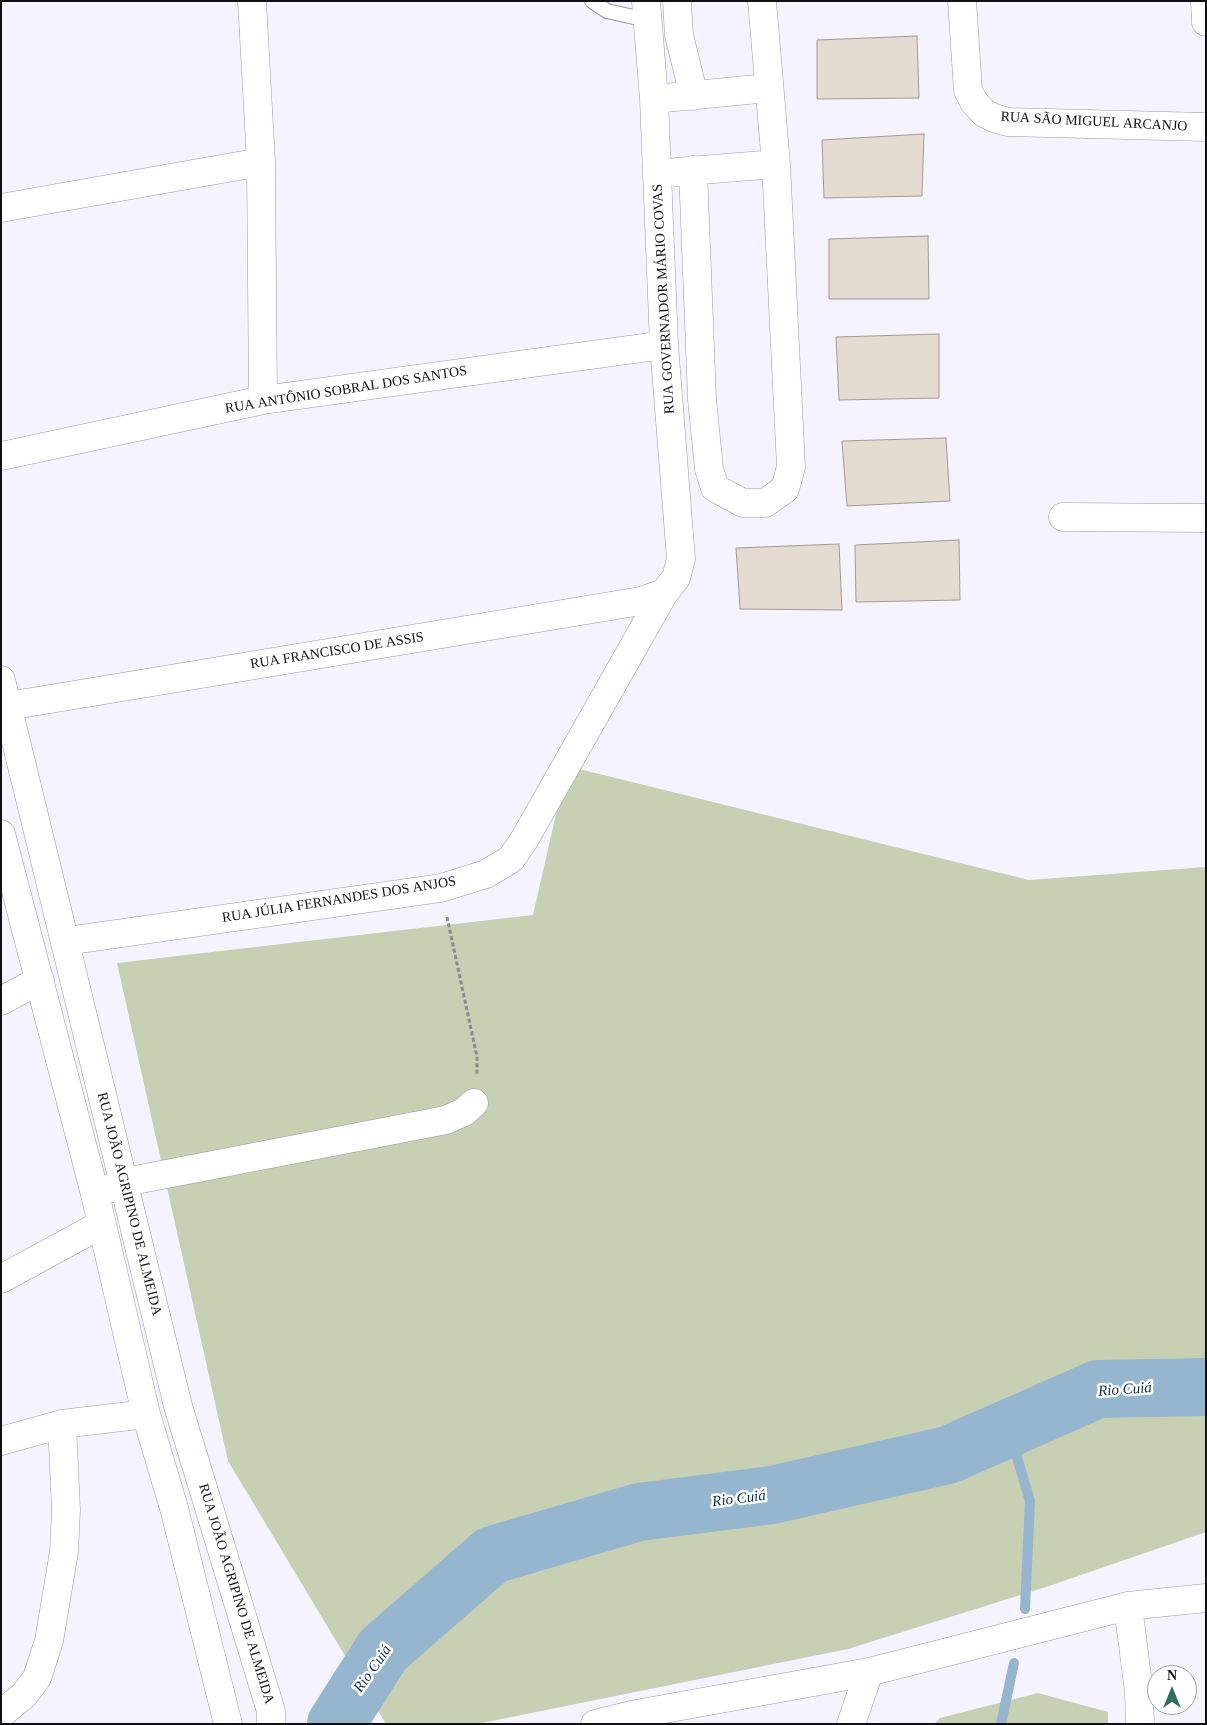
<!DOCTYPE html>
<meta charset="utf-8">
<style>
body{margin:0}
#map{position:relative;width:1207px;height:1725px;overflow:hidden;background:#f4f3ff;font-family:"Times New Roman",serif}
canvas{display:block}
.frame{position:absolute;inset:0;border:2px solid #100f13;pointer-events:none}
.north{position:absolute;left:1147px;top:1665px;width:50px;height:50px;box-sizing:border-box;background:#fff;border:1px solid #9f9fa1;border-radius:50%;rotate:0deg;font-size:14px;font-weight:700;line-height:20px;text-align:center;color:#100f13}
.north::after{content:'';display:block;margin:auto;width:18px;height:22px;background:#2e7060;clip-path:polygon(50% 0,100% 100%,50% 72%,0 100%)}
</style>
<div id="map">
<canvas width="1207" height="1725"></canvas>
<div class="frame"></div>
<div class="north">N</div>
</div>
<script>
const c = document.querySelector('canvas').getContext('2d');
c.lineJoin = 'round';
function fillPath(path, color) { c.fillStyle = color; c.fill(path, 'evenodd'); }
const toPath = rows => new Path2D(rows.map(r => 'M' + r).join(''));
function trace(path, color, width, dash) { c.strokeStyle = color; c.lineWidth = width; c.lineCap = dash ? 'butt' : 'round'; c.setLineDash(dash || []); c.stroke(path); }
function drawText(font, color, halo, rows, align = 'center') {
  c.font = font + ' "Times New Roman",serif'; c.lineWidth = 5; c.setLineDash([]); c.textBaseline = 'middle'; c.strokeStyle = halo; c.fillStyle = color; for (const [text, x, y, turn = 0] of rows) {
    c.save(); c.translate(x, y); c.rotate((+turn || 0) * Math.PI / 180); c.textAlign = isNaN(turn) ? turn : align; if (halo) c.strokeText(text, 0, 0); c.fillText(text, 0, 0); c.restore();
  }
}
const green = toPath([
 [567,766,1029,880,1206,867,1206,1532,1046,1587,848,1649,477,1724,386,1724,228,1461,117,963,533,915],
 [1038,1693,1108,1712,1108,1724,934,1724,940,1718]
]);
const stream = toPath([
 [1009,1430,1030,1501,1025,1609],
 [1001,1724,1014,1663]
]);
const river = toPath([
 [336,1724,383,1650,492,1555,639,1512,772,1495,948,1455,1098,1389,1206,1387]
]);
const building = toPath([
 [917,36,919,98,817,99,817,40,917,36],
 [924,134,922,196,824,198,822,140,924,134],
 [928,236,929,299,829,299,829,239,928,236],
 [939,334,939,398,839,400,836,337,939,334],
 [946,438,950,501,847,506,842,441,946,438],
 [959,540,960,600,856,602,855,545,959,540],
 [839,544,842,610,740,609,736,548,839,544]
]);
const path = toPath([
 [447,917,477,1057,477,1075]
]);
const service = toPath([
 [592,1,607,11,647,20]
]);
const minor = toPath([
 [252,1,261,162,263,400],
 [677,1,679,35,694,96],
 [962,1,968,90,974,102,984,113,994,118,1008,122,1206,127],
 [1205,1,1206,22],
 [654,99,768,88],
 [693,170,702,399,709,469,715,488,743,503,765,503,785,489,791,467,776,164,762,1],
 [676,172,776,164],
 [1,208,261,162],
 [1,456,263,400,664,345],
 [1063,517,1206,518],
 [1,680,178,1406,271,1711,271,1724],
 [1,709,8,706,641,601,664,593],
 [1,834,95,1194,146,1414,174,1508,228,1724],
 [66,941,441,888,486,874,511,859,524,840,664,593,676,578,681,559,664,345,654,99,646,1],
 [1,1001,40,980],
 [108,1189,125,1182,446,1120,464,1112,474,1103],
 [1,1279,102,1224],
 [1,1441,62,1424,146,1414],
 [1128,1606,1206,1598],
 [1,1714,24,1695,37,1678,49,1641,64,1552,66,1510,62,1424],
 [595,1724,631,1715,869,1672,1128,1606,1139,1692,1140,1724],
 [851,1724,869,1672]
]);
const streetNames = [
 ["RUA SÃO MIGUEL ARCANJO",1094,122,3],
 ["RUA GOVERNADOR MÁRIO COVAS",664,299,-93],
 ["RUA ANTÔNIO SOBRAL DOS SANTOS",346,390,-9],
 ["RUA FRANCISCO DE ASSIS",337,651,-9],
 ["RUA JÚLIA FERNANDES DOS ANJOS",339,900,-9],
 ["RUA JOÃO AGRIPINO DE ALMEIDA",129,1204,76],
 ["RUA JOÃO AGRIPINO DE ALMEIDA",236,1594,73]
];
const waterNames = [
 ["Rio Cuiá",1125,1390,-4],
 ["Rio Cuiá",739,1499,-7],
 ["Rio Cuiá",373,1669,-55]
];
fillPath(green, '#c8d0b4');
trace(stream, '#96b5cf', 10);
trace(river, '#96b5cf', 58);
fillPath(building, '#e4dbd1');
trace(building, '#a39a92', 1);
trace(service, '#9a99a4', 16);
trace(minor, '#9a99a4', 29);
trace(path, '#8b8a92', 3, [4, 2.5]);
trace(service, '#fff', 14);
trace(minor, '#fff', 28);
drawText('14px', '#100f13', '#fff', streetNames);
drawText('italic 15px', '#09304b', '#fff', waterNames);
</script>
